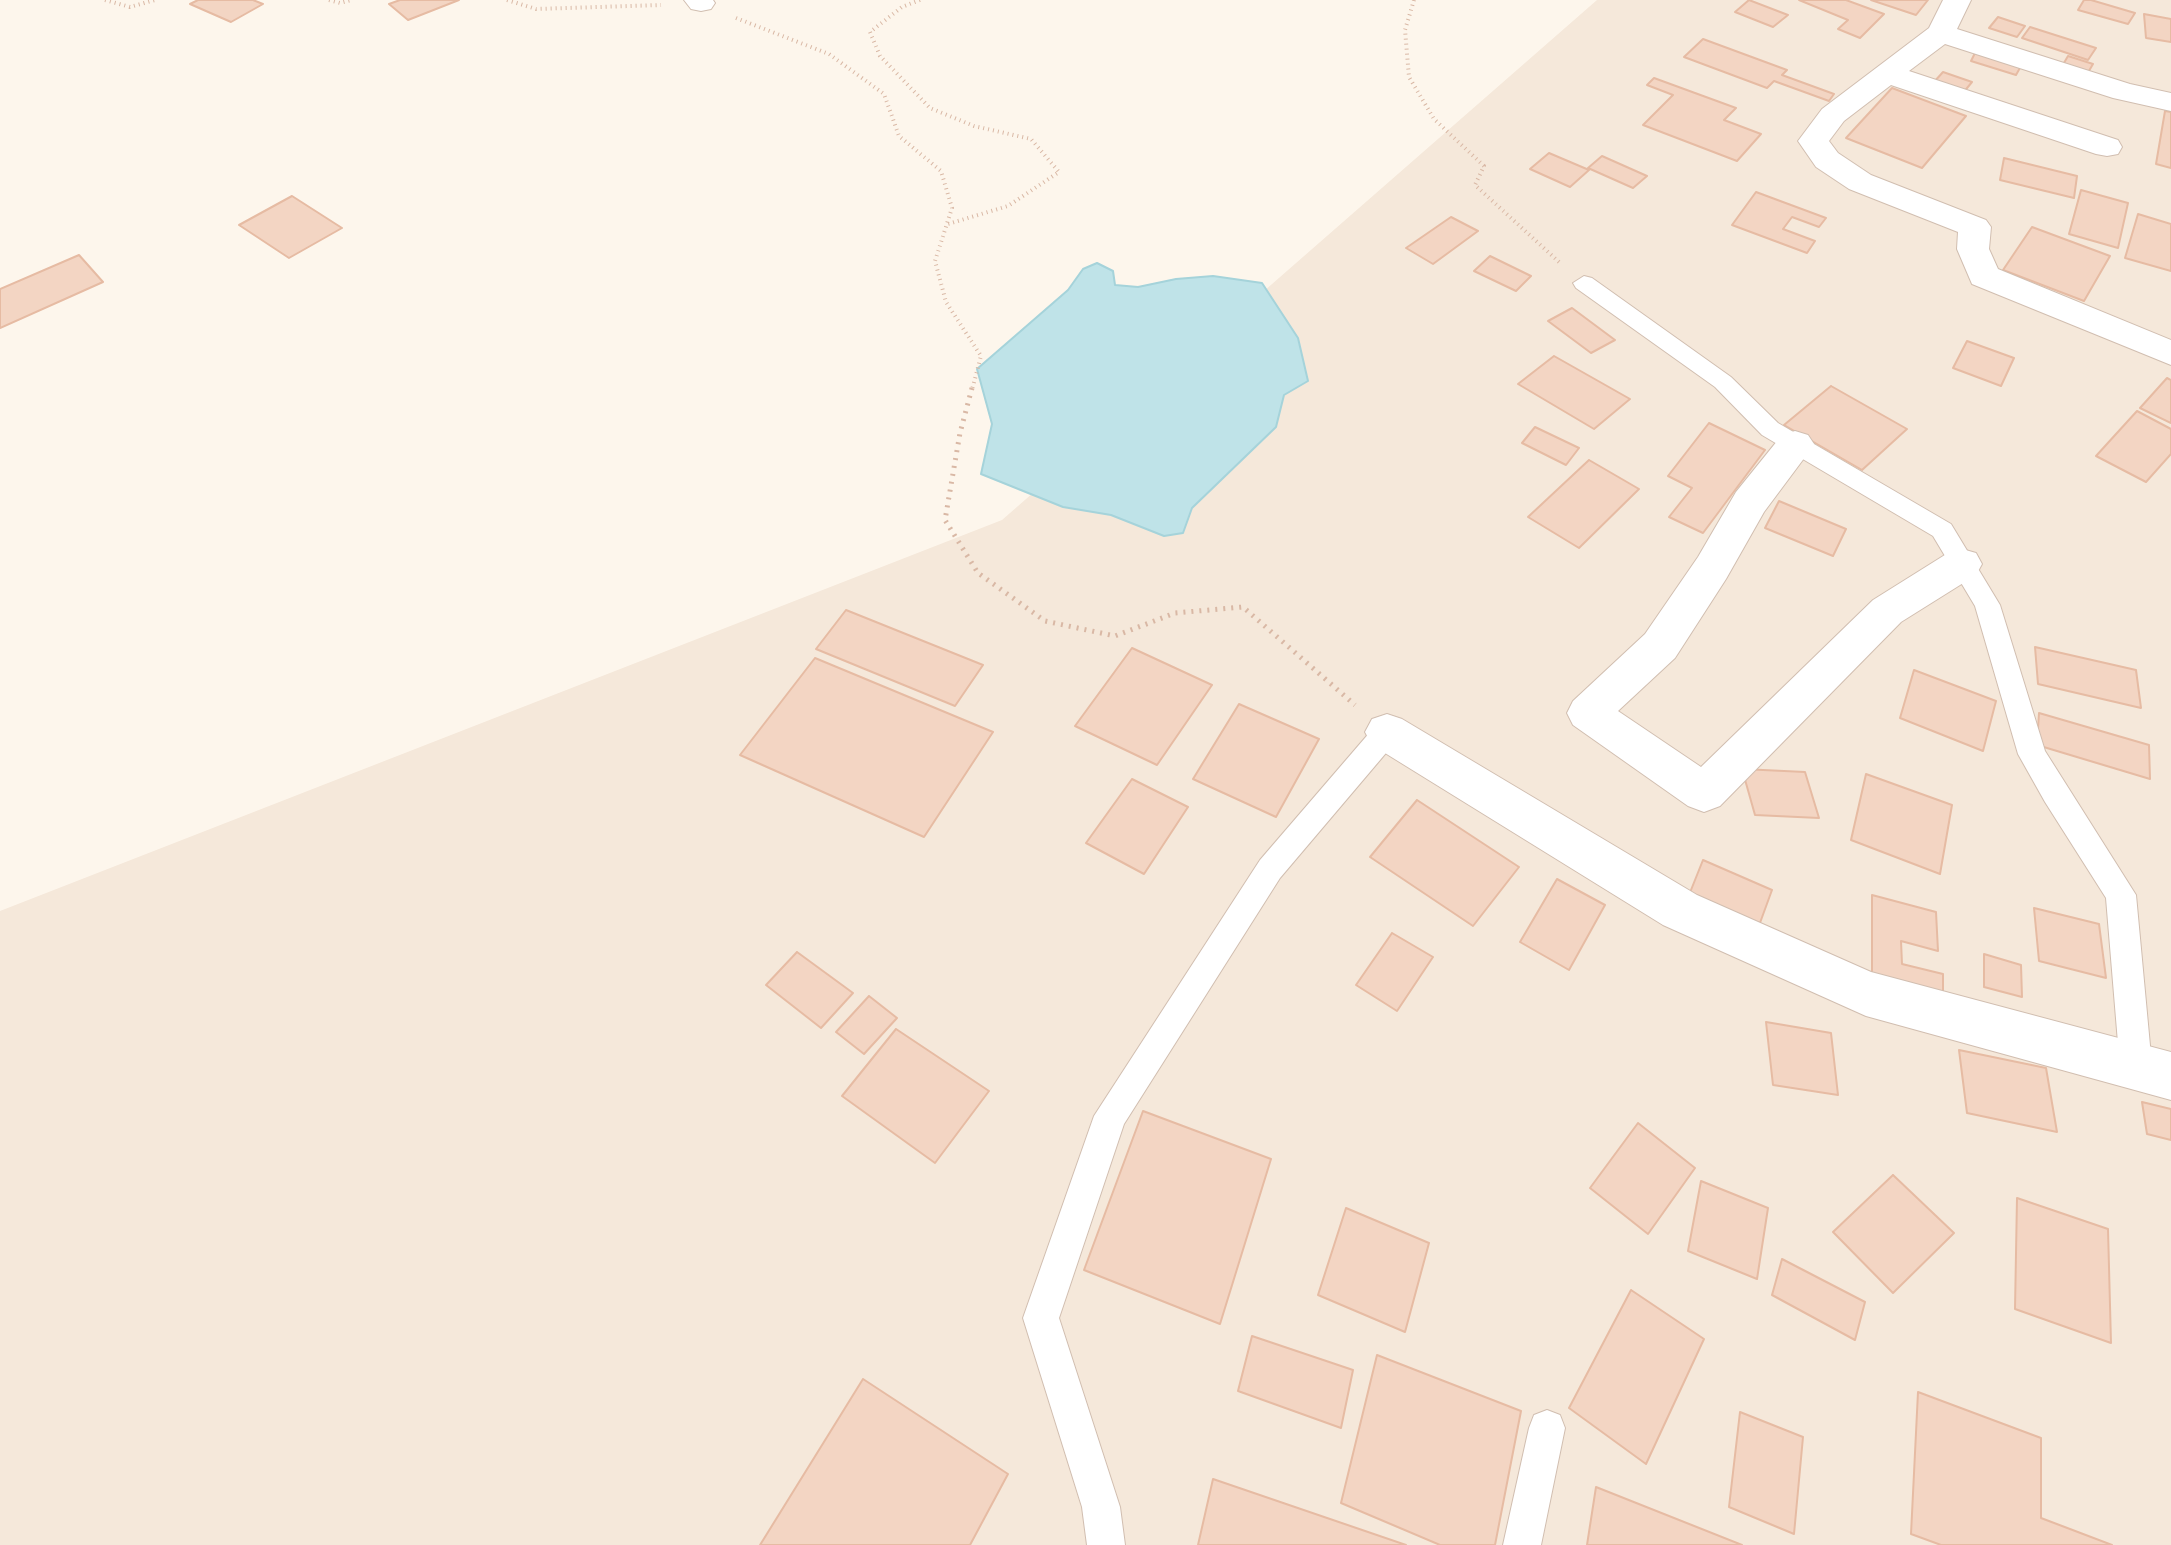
<!DOCTYPE html>
<style>
body{margin:0}
canvas{display:block;background:#fdf6ec}
</style>
<canvas width="2171" height="1545"></canvas>
<script>
const c = document.querySelector('canvas').getContext('2d');
c.lineJoin = 'round';
function fillPath(path, color) { c.fillStyle = color; c.fill(path, 'evenodd'); }
const toPath = rows => new Path2D(rows.map(r => 'M' + r).join(''));
function trace(path, color, width, dash) { c.strokeStyle = color; c.lineWidth = width; c.lineCap = dash ? 'butt' : 'round'; c.setLineDash(dash || []); c.stroke(path); }
const residential = toPath([
 [1597,0,2171,0,2171,1545,0,1545,0,911,1002,520]
]);
const water = toPath([
 [1097,263,1113,271,1115,285,1138,287,1176,279,1213,276,1262,283,1298,338,1308,381,1284,395,1276,427,1192,508,1183,533,1164,536,1111,515,1063,507,981,474,992,424,977,369,1068,290,1083,269,1097,263]
]);
const building = toPath([
 [198,0,253,0,263,4,231,22,190,4,198,0],
 [400,0,459,0,408,20,389,4,400,0],
 [1749,0,1788,15,1773,27,1735,12,1749,0],
 [1799,0,1846,0,1884,14,1860,38,1838,29,1848,20,1799,0],
 [1871,0,1928,0,1916,15,1871,0],
 [2084,0,2091,0,2135,13,2128,24,2078,10,2084,0],
 [2144,14,2171,19,2171,42,2146,38,2144,14],
 [1998,17,2025,26,2017,37,1989,28,1998,17],
 [2030,27,2096,48,2088,60,2022,38,2030,27],
 [1703,39,1787,70,1782,75,1834,94,1829,101,1774,81,1767,88,1684,57,1703,39],
 [1975,53,2021,66,2016,75,1971,61,1975,53],
 [2068,56,2093,64,2086,76,2061,68,2068,56],
 [1943,72,1972,82,1963,93,1934,82,1943,72],
 [1654,78,1736,108,1724,120,1761,134,1737,161,1643,125,1673,95,1647,85,1654,78],
 [1892,88,1966,116,1922,168,1846,138,1892,88],
 [2165,111,2171,112,2171,168,2156,164,2165,111],
 [1549,153,1589,170,1570,187,1530,169,1549,153],
 [1602,156,1647,176,1633,188,1588,168,1602,156],
 [2004,158,2077,176,2074,198,2000,180,2004,158],
 [2081,190,2128,203,2118,248,2069,234,2081,190],
 [1756,192,1826,218,1819,227,1792,217,1783,229,1815,241,1807,253,1732,225,1756,192],
 [292,196,342,228,289,258,239,225,292,196],
 [2138,214,2171,224,2171,271,2125,258,2138,214],
 [1451,217,1478,231,1433,264,1406,248,1451,217],
 [2032,227,2110,256,2084,301,2003,270,2032,227],
 [79,255,103,282,0,328,0,289,79,255],
 [1490,256,1531,276,1516,291,1474,271,1490,256],
 [1572,308,1615,340,1591,353,1548,321,1572,308],
 [1967,341,2014,358,2001,386,1953,368,1967,341],
 [1554,356,1630,399,1594,429,1518,384,1554,356],
 [2167,378,2171,380,2171,423,2140,408,2167,378],
 [1831,386,1907,429,1862,470,1784,425,1831,386],
 [2137,411,2171,429,2171,454,2146,482,2096,456,2137,411],
 [1709,423,1765,450,1703,533,1669,517,1692,488,1668,476,1709,423],
 [1535,427,1579,448,1566,465,1522,443,1535,427],
 [1589,460,1639,489,1579,548,1528,517,1589,460],
 [1779,501,1846,529,1833,556,1765,528,1779,501],
 [846,610,983,665,955,706,816,649,846,610],
 [2035,647,2136,670,2141,708,2038,684,2035,647],
 [1132,648,1212,685,1157,765,1075,726,1132,648],
 [815,658,993,732,924,837,740,755,815,658],
 [1914,670,1996,701,1983,751,1900,718,1914,670],
 [1239,704,1319,739,1276,817,1193,779,1239,704],
 [2039,713,2149,745,2150,779,2037,745,2039,713],
 [1742,769,1805,772,1819,818,1755,815,1742,769],
 [1866,774,1952,805,1940,874,1851,840,1866,774],
 [1132,779,1188,807,1144,874,1086,843,1132,779],
 [1417,800,1519,867,1473,926,1370,857,1417,800],
 [1703,860,1772,890,1757,931,1687,900,1703,860],
 [1557,879,1605,905,1569,970,1520,942,1557,879],
 [1872,895,1936,912,1938,951,1901,941,1902,964,1943,974,1943,1000,1872,981,1872,895],
 [2034,908,2099,924,2106,978,2039,961,2034,908],
 [1392,933,1433,957,1397,1011,1356,985,1392,933],
 [797,952,853,993,821,1028,766,985,797,952],
 [1984,954,2021,965,2022,997,1984,987,1984,954],
 [869,996,897,1018,864,1054,836,1032,869,996],
 [1766,1022,1831,1033,1838,1095,1773,1085,1766,1022],
 [896,1029,989,1091,935,1163,842,1096,896,1029],
 [1959,1050,2046,1068,2057,1132,1967,1113,1959,1050],
 [2142,1102,2171,1109,2171,1140,2147,1134,2142,1102],
 [1143,1111,1271,1159,1220,1324,1084,1270,1143,1111],
 [1638,1123,1695,1168,1648,1234,1590,1188,1638,1123],
 [1893,1175,1954,1233,1893,1293,1833,1232,1893,1175],
 [1701,1181,1768,1208,1757,1279,1688,1251,1701,1181],
 [2017,1198,2108,1229,2111,1343,2015,1309,2017,1198],
 [1346,1208,1429,1243,1405,1332,1318,1295,1346,1208],
 [1782,1259,1865,1302,1855,1340,1772,1295,1782,1259],
 [1631,1290,1704,1339,1646,1464,1569,1408,1631,1290],
 [1252,1336,1353,1370,1341,1428,1238,1391,1252,1336],
 [1377,1355,1521,1411,1495,1545,1440,1545,1341,1503,1377,1355],
 [863,1379,1008,1474,970,1545,760,1545,863,1379],
 [1918,1392,2041,1438,2041,1518,2112,1545,1941,1545,1911,1534,1918,1392],
 [1740,1412,1803,1437,1794,1534,1729,1507,1740,1412],
 [1213,1479,1406,1545,1198,1545,1213,1479],
 [1596,1487,1742,1545,1587,1545,1596,1487]
]);
const pathFar1 = toPath([
 [105,0,130,7,155,0],
 [329,0,340,3,351,0],
 [507,0,536,9,661,5],
 [920,0,902,7,870,32,880,56,930,108,974,126,1031,139,1059,172,1008,206,948,224],
 [1414,0,1405,30,1409,77,1434,119,1484,166,1475,185,1559,262],
 [736,18,829,54,884,94,899,136,941,171,952,208,935,261,946,302,981,356,972,390]
]);
const path = toPath([
 [972,388,960,433,945,520,978,573,1045,621,1115,636,1175,613,1243,607,1355,705]
]);
const lane = toPath([
 [1584,276,1592,278,1731,377,1778,423,1951,524,2000,605,2045,751,2136,895,2152,1067,2147,1078,2136,1082,2125,1078,2120,1067,2106,898,2045,802,2018,754,1975,606,1933,536,1762,435,1715,387,1576,288,1573,283,1584,276],
 [1387,721,1397,724,1401,732,1397,740,1280,878,1124,1124,1059,1318,1120,1507,1125,1545,1087,1545,1082,1507,1023,1318,1094,1116,1260,860,1377,724,1387,721],
 [1547,1410,1560,1415,1565,1428,1541,1545,1503,1545,1529,1428,1534,1415,1547,1410]
]);
const street = toPath([
 [684,0,713,0,715,3,711,9,701,11,691,9,684,0],
 [1943,0,1971,0,1957,29,2130,84,2171,93,2171,111,2113,98,1945,44,1909,71,2118,140,2122,147,2118,154,2107,156,2096,154,1891,85,1844,121,1829,141,1838,153,1871,175,1986,220,1991,227,1989,249,1998,269,2171,340,2171,365,1972,284,1957,249,1958,232,1849,189,1816,167,1798,141,1822,109,1929,28,1943,0],
 [1795,431,1808,435,1814,444,1808,453,1764,512,1726,579,1675,658,1618,711,1701,767,1873,600,1948,553,1962,549,1976,553,1982,564,1976,575,1901,622,1720,806,1704,812,1688,806,1573,725,1567,713,1573,701,1645,634,1698,557,1736,492,1782,435,1795,431],
 [1387,714,1402,719,1697,895,1871,972,2171,1052,2171,1100,1866,1016,1663,925,1372,745,1365,732,1372,719,1387,714]
]);
fillPath(residential, '#f5e8da');
fillPath(water, '#bfe3e8');
trace(water, '#a5d3da', 2);
fillPath(building, '#f3d5c3');
trace(building, '#e6bba3', 2);
trace(lane, '#d1beb0', 2);
trace(street, '#d1beb0', 2);
trace(pathFar1, '#d9b8a5', 4, [1, 4]);
trace(path, '#d9b8a5', 5, [2, 6]);
fillPath(lane, '#fff');
fillPath(street, '#fff');
</script>
